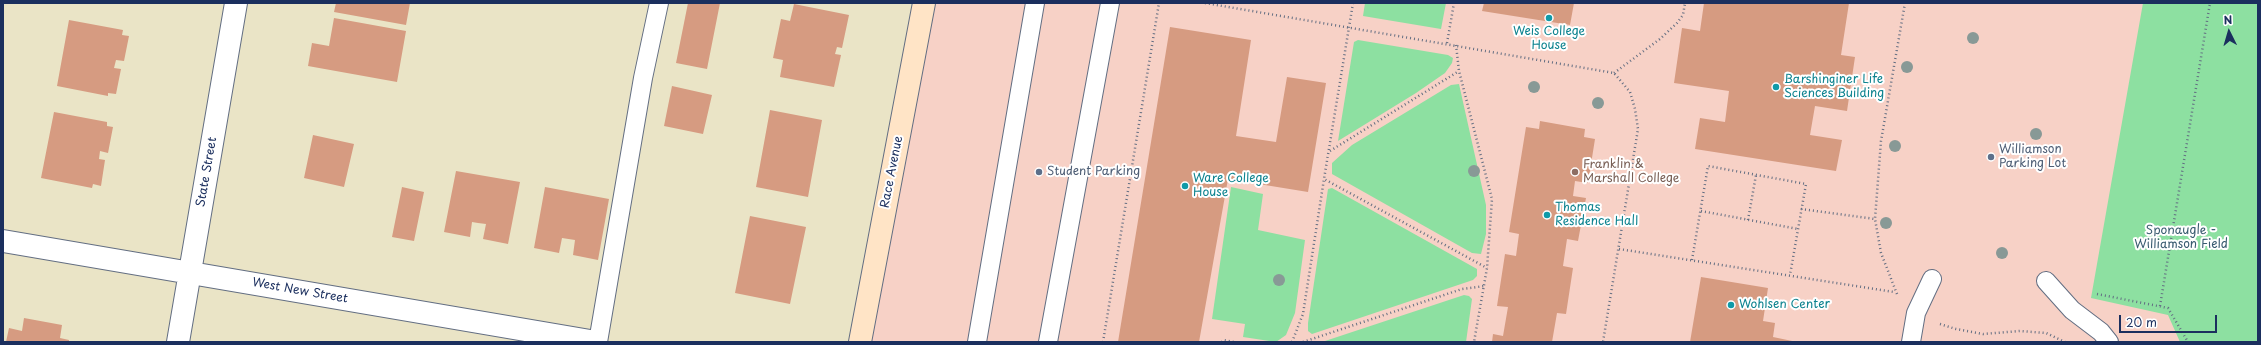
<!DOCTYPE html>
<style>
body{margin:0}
#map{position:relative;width:2261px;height:345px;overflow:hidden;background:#eae4c6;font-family:"Playpen Sans",sans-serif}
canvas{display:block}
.frame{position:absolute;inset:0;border:4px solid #1b2f5e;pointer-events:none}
.north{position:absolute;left:2209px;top:12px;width:40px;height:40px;-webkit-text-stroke:3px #fff;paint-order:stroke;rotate:355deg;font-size:11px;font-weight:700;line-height:16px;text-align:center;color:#1b2f5e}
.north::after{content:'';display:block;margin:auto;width:14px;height:18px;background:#1b2f5e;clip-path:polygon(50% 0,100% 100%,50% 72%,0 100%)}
.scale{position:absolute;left:2119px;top:315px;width:98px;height:18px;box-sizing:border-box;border:2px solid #1b2f5e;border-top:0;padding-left:5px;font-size:12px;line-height:14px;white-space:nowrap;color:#1b2f5e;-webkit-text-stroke:3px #fff;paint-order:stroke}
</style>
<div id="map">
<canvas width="2261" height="345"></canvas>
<div class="frame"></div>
<div class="north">N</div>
<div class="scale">20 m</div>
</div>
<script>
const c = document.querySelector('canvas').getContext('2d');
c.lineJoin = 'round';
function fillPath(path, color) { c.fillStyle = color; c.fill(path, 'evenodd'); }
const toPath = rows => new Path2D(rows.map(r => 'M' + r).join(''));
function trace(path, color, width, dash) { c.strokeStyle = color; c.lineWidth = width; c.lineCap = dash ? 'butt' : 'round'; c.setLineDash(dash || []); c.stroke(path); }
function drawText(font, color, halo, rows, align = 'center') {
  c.font = font + ' "Playpen Sans",sans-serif'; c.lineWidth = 4; c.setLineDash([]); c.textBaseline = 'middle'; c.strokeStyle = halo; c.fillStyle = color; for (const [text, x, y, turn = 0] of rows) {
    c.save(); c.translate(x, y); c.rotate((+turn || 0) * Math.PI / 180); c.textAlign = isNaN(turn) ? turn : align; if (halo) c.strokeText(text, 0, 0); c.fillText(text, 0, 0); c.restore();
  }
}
const built = toPath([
 [924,3,2258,3,2258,342,860,342]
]);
const green = toPath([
 [1365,3,1446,3,1441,29,1363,16],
 [2143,3,2258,3,2258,342,2180,342,2168,315,2091,298],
 [1358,40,1448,55,1453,58,1452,63,1445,73,1416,93,1338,141,1354,42],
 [1459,84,1486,205,1486,234,1481,254,1472,253,1332,174,1332,163,1352,145,1451,85],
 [1231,187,1263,194,1258,230,1305,240,1295,313,1286,335,1276,342,1243,337,1245,324,1212,319],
 [1332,188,1477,269,1477,276,1473,280,1312,334,1308,331,1308,323,1328,189],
 [1464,295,1469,296,1472,299,1466,342,1322,342]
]);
const building = toPath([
 [336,3,410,3,406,25,334,12],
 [688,3,720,3,707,69,676,63],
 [1484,3,1574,3,1570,25,1482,11],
 [1704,3,1849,3,1841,55,1855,57,1847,111,1815,106,1810,135,1842,140,1836,171,1695,149,1700,118,1725,122,1729,91,1674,83,1682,28,1700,31],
 [794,4,849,15,842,48,837,47,835,54,841,55,834,87,780,77,783,60,773,58,781,19,790,21],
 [334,18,406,31,397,82,308,66,312,43,329,46],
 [69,20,123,30,122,35,129,36,124,61,116,60,114,68,121,69,116,94,108,93,108,96,57,86],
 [1170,27,1251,40,1236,136,1276,142,1287,77,1326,83,1308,192,1228,179,1199,342,1118,342],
 [672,86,712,95,703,134,664,126],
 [770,110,822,120,808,197,756,187],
 [54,112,107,122,107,126,113,127,108,153,100,151,99,159,105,160,101,186,93,184,92,188,41,178],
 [1540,121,1585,129,1584,137,1595,139,1588,183,1575,181,1573,196,1586,198,1578,241,1567,239,1563,266,1573,268,1566,314,1557,313,1552,342,1492,342,1493,334,1503,336,1508,307,1497,306,1505,254,1516,256,1519,234,1509,232,1526,127,1539,129],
 [313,135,354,144,344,187,304,178],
 [456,171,520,182,508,244,483,239,486,224,478,223,472,222,470,237,444,232],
 [402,187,424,192,414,241,392,237],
 [545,187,609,199,598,260,573,255,575,240,562,238,559,253,534,248],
 [750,216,806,227,790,304,735,293],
 [1701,277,1768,288,1763,321,1775,323,1773,337,1797,342,1690,342],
 [24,318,62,325,60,338,69,340,69,342,6,342,9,328,22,331]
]);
const path = toPath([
 [1205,3,1614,73,1630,92,1635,109,1638,129,1603,342],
 [1353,3,1324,179,1487,268],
 [1447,43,1454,3],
 [1456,45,1459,71,1492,199,1487,268,1474,342],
 [1614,73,1660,39,1677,23,1683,15,1685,3],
 [1330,151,1459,71],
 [1801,209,1875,219],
 [1701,211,1798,229],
 [1748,220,1756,175],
 [1619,249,1894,292],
 [1692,260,1708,166,1806,184,1790,275],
 [1897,294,1881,253,1875,219,1881,141,1905,3],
 [2097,294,2168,308,2188,342],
 [2160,306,2210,3],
 [1940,324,1956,329,1983,334,2020,331,2046,333,2065,342],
 [1103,342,1159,3],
 [1222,342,1223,340,1234,342],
 [1292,342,1303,314,1324,179],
 [1303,342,1462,289,1485,286]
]);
const service = toPath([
 [2046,281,2072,310,2101,332,2109,342],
 [598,342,643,78,659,3],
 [977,342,1035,3],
 [1048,342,1110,3],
 [1911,342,1916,313,1932,279]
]);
const minor = toPath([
 [3,241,596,342],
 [178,342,236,3]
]);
const secondary = toPath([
 [860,342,924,3]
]);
const trees = [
 [1973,38],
 [1907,67],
 [1534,87],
 [1598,103],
 [2036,134],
 [1895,146],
 [1474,171],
 [1886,223],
 [2002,253],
 [1279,280]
];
const markers = [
 [1549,18,4,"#0f9aa8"],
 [1776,87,4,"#0f9aa8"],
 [1991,157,4,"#5c6f8a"],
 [1039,172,4,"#5c6f8a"],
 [1575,172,4,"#8d6e63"],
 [1185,186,4,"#0f9aa8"],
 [1547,215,4,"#0f9aa8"],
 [1731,305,4,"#0f9aa8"]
];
const cultureNames = [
 ["Weis College",1549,32,"center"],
 ["House",1549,46,"center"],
 ["Barshinginer Life",1784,80],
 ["Sciences Building",1784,94],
 ["Ware College",1193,179],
 ["House",1193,193],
 ["Thomas",1555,208],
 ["Residence Hall",1555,222],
 ["Wohlsen Center",1739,305]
];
const serviceNames = [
 ["Williamson",1999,150],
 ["Parking Lot",1999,164],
 ["Student Parking",1047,172]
];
const educationNames = [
 ["Franklin &",1583,165],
 ["Marshall College",1583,179]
];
const streetNames = [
 ["State Street",207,172,-80],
 ["Race Avenue",892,172,-79],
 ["West New Street",300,291,10]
];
const parkNames = [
 ["Sponaugle -",2181,231],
 ["Williamson Field",2181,245]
];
fillPath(built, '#f7d1c6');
fillPath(green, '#8de0a1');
fillPath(building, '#d69b81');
trace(service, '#636e82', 20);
trace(minor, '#636e82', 24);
trace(secondary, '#636e82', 24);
trace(path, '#636e82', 2.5, [1, 3]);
trace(service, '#fff', 18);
trace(minor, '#fff', 22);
trace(secondary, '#ffe4c6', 22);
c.fillStyle = '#889996';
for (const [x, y] of trees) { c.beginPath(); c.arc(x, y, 6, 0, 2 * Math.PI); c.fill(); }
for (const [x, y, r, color] of markers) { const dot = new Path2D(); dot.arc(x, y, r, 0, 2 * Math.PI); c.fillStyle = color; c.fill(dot); trace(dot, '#fff', 1.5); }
drawText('12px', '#0d838f', '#fff', cultureNames, 'left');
drawText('12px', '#4e5e75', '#fff', serviceNames, 'left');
drawText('12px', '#785e54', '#fff', educationNames, 'left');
drawText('12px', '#1b2f5e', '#fff', streetNames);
drawText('12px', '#385b6f', '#fff', parkNames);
</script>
